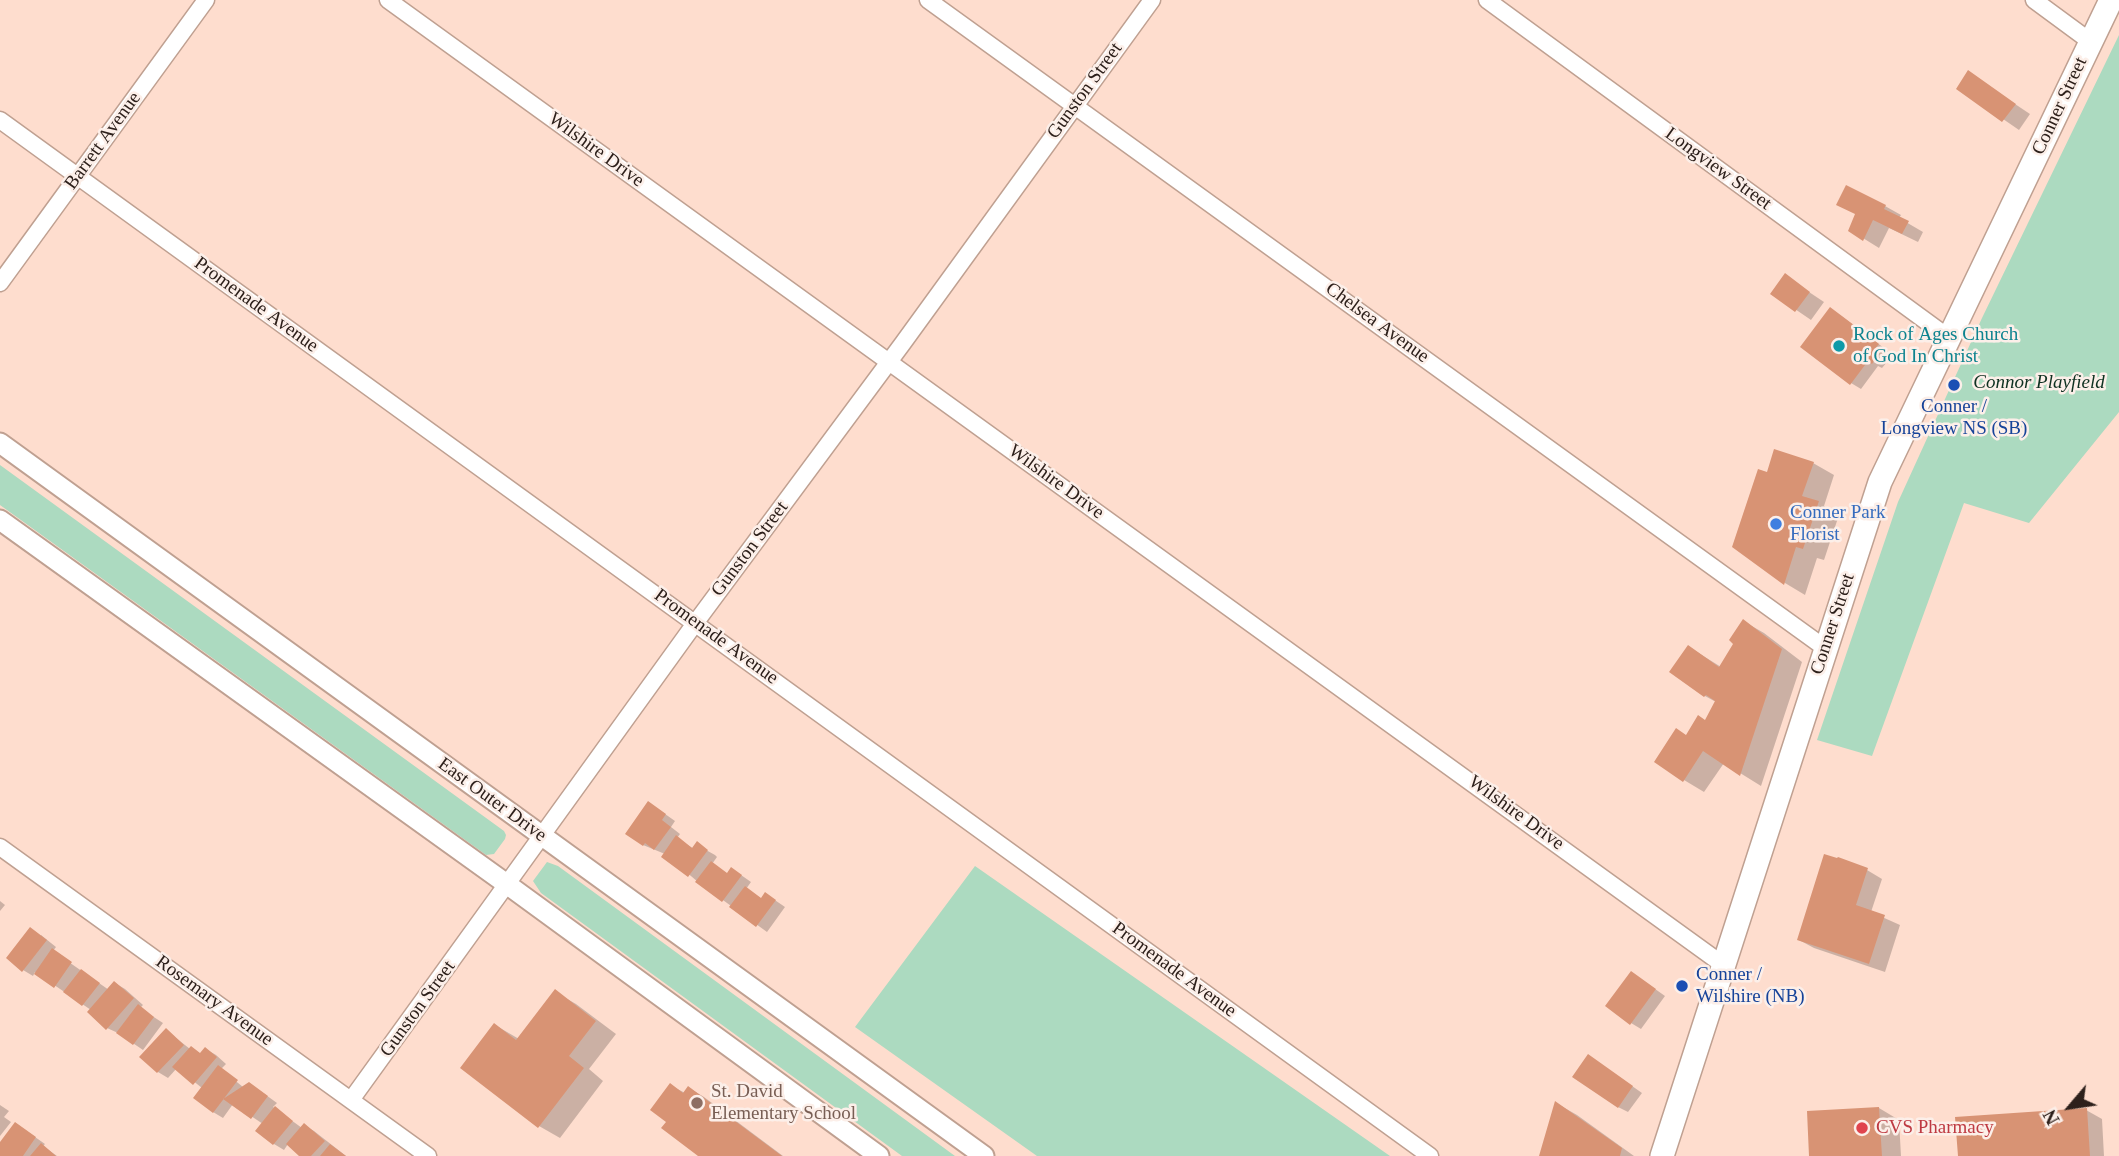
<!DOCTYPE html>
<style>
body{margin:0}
#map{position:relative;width:2119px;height:1156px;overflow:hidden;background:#feddce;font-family:Georgia,serif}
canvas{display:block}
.north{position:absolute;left:2035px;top:1072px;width:70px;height:70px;-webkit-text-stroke:5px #fcefe9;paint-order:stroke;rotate:241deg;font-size:19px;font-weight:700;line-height:28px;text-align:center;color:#2d201b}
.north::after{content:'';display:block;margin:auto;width:24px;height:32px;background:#2d201b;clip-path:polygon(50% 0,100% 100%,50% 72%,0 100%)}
</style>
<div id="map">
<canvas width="2119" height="1156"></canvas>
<div class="north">N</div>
</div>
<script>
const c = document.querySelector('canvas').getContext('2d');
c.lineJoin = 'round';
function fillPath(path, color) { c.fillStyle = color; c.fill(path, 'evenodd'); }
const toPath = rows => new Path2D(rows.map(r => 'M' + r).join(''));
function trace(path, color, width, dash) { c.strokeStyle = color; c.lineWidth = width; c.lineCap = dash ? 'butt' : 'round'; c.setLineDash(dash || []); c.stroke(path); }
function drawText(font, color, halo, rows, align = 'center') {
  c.font = font + ' Georgia,serif'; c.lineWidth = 5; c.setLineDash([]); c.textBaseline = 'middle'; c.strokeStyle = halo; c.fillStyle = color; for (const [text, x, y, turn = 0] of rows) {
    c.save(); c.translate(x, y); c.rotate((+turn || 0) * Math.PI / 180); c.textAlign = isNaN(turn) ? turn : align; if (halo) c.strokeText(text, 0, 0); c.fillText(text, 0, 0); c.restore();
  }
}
const green = toPath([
 [2119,35,2119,412,2029,523,1964,503,1872,756,1817,740,1898,502,1982,318],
 [0,465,504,831,506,835,505,839,494,854,486,855,0,505],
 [547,862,558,866,955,1156,902,1156,541,893,533,881],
 [975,866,1390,1156,1037,1156,855,1027]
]);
const shadow = toPath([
 [1982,82,2030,114,2019,130,1958,88],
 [1885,206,1901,215,1899,218,1923,232,1918,242,1889,228,1879,248,1850,230,1857,215],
 [1785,276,1824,302,1811,320,1773,294],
 [1840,315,1888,351,1882,358,1887,362,1882,368,1878,366,1861,389,1851,383],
 [1813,463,1834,475,1824,506,1839,515,1824,560,1817,558,1805,595,1785,583,1735,546,1768,475],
 [1743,621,1764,633,1802,662,1761,786,1724,763,1704,792,1684,780,1687,737,1706,722,1716,702,1705,696,1689,647,1721,667,1735,643],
 [658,809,675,821,671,827,680,834,677,838,694,849,706,850,715,855,717,857,712,864,728,874,741,875,751,882,746,889,762,899,766,894,785,907,767,932,698,882,665,854,643,845],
 [1867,870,1882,879,1871,912,1900,925,1885,972,1814,948,1799,940],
 [0,901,5,905,0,911],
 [41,935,56,947,53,951,109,990,115,983,125,989,143,1005,140,1008,163,1023,143,1050,118,1033,107,1028,91,1010,35,972,33,976,23,970],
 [1641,979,1665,996,1641,1029,1631,1023],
 [555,992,576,1004,616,1034,589,1069,603,1081,560,1138,539,1126,495,1025,519,1039],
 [166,1030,190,1049,202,1054,206,1049,216,1055,226,1064,221,1069,227,1074,243,1087,259,1090,277,1103,273,1107,302,1128,304,1125,314,1131,346,1156,302,1156,288,1144,284,1150,274,1144,258,1131,263,1124,233,1104,223,1118,213,1112,202,1088,177,1068,168,1078,158,1072,142,1057],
 [1598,1062,1642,1093,1628,1112,1618,1107],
 [670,1085,685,1093,689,1088,704,1097,783,1156,701,1156,668,1122],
 [1556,1103,1577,1115,1634,1156,1541,1156],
 [0,1105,9,1111,4,1117,11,1122,0,1136],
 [1879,1108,1899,1120,1901,1156,1811,1156],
 [2086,1110,2102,1119,2104,1156,1960,1156],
 [25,1130,45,1144,43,1146,57,1156,0,1156,0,1145]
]);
const building = toPath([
 [1968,70,2016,104,2002,122,1956,89],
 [1846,185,1886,205,1884,209,1909,221,1902,234,1873,220,1863,241,1848,231,1855,214,1836,205],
 [1785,273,1810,292,1795,312,1770,294],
 [1830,307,1879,344,1873,351,1878,355,1872,364,1868,361,1850,385,1800,347],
 [1774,449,1814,462,1802,496,1819,501,1803,549,1796,547,1784,585,1732,547,1758,469,1767,472],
 [1743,619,1782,649,1740,776,1703,751,1683,782,1654,762,1676,728,1686,735,1698,715,1705,720,1715,701,1706,695,1704,697,1669,672,1688,645,1719,667,1733,644,1729,640],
 [648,801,666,814,662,820,671,827,654,850,645,843,643,846,625,834],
 [676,835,692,848,697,841,708,850,688,877,661,857],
 [1824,854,1837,858,1838,857,1868,868,1856,905,1885,915,1869,964,1797,940],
 [711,861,727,873,731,867,742,875,722,902,695,882],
 [745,886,761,898,765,892,776,900,756,927,729,907],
 [30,927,47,940,22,972,6,958],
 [52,948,72,962,54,988,34,974],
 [81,969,100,983,82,1006,63,992],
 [1631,971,1656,989,1630,1025,1605,1006],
 [114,981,134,998,106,1030,87,1012],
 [555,989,596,1021,569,1056,584,1068,538,1128,460,1068,494,1023,516,1040],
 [138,1004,154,1017,133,1045,116,1033],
 [166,1028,184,1045,157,1073,139,1057],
 [191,1046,200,1053,205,1047,217,1057,193,1085,172,1067],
 [1588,1054,1633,1086,1618,1108,1572,1077],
 [218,1065,238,1080,213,1113,193,1098],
 [249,1082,268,1096,251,1119,223,1099],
 [670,1083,683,1093,688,1086,782,1156,698,1156,661,1128,666,1122,650,1110],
 [1555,1101,1622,1148,1620,1156,1539,1156],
 [275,1106,293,1121,273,1145,255,1131],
 [1879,1107,1882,1156,1809,1156,1807,1111],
 [2087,1108,2090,1156,1958,1156,1955,1117],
 [15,1122,36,1137,23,1156,0,1156,0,1142],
 [304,1123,325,1141,311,1156,299,1156,286,1144],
 [41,1143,56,1156,30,1156],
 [330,1144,346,1156,320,1156]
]);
const minor = toPath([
 [388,0,1722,964],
 [928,0,1825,648],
 [1487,0,1949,338],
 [2034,0,2091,42],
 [0,120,1430,1156],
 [0,283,206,0],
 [0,847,428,1156],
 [351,1100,696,622,903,343,1152,0]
]);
const tertiary = toPath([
 [0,443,984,1156],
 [0,520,508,885,879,1156]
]);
const secondary = toPath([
 [1662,1156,1880,482,2111,0]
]);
const markers = [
 [1839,346,7,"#0f9aa8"],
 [1954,385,7,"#1a4fb4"],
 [1776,524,7,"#3f7fe0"],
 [1682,986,7,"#1a4fb4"],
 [697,1103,7,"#8d6e63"],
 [1862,1128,7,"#e0444e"]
];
const streetNames = [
 ["Gunston Street",1085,91,-54],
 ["Conner Street",2060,106,-65],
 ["Barrett Avenue",103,141,-54],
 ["Wilshire Drive",596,150,36],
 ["Longview Street",1718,169,36],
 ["Promenade Avenue",256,305,36],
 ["Chelsea Avenue",1377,323,36],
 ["Wilshire Drive",1056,482,36],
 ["Gunston Street",750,549,-53],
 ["Conner Street",1833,624,-72],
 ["Promenade Avenue",716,637,36],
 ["East Outer Drive",492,800,36],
 ["Wilshire Drive",1516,813,36],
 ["Promenade Avenue",1174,970,36],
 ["Rosemary Avenue",214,1001,36],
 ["Gunston Street",418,1009,-54]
];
const cultureNames = [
 ["Rock of Ages Church",1853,335],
 ["of God In Christ",1853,357]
];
const parkNames = [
 ["Connor Playfield",2039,383]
];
const transitNames = [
 ["Conner /",1954,407],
 ["Longview NS (SB)",1954,429],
 ["Conner /",1696,975,"left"],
 ["Wilshire (NB)",1696,997,"left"]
];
const shopNames = [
 ["Conner Park",1790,513],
 ["Florist",1790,535]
];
const educationNames = [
 ["St. David",711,1092],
 ["Elementary School",711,1114]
];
const healthNames = [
 ["CVS Pharmacy",1876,1128]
];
fillPath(green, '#acdac0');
fillPath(shadow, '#0003');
fillPath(building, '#d89374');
trace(minor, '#bfa091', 19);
trace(tertiary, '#bfa091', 23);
trace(secondary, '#bfa091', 26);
trace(minor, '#fff', 16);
trace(tertiary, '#fff', 19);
trace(secondary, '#fff', 23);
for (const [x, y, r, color] of markers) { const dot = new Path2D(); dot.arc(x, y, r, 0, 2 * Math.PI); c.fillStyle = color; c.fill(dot); trace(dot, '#fcefe9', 2.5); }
drawText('19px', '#2d201b', '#fcefe9', streetNames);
drawText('19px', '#0d838f', '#fcefe9', cultureNames, 'left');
drawText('italic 19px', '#0f3121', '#fcefe9', parkNames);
drawText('19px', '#164399', '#fcefe9', transitNames);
drawText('19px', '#366cbe', '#fcefe9', shopNames, 'left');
drawText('19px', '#785e54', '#fcefe9', educationNames, 'left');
drawText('19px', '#be3a42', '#fcefe9', healthNames, 'left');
</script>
